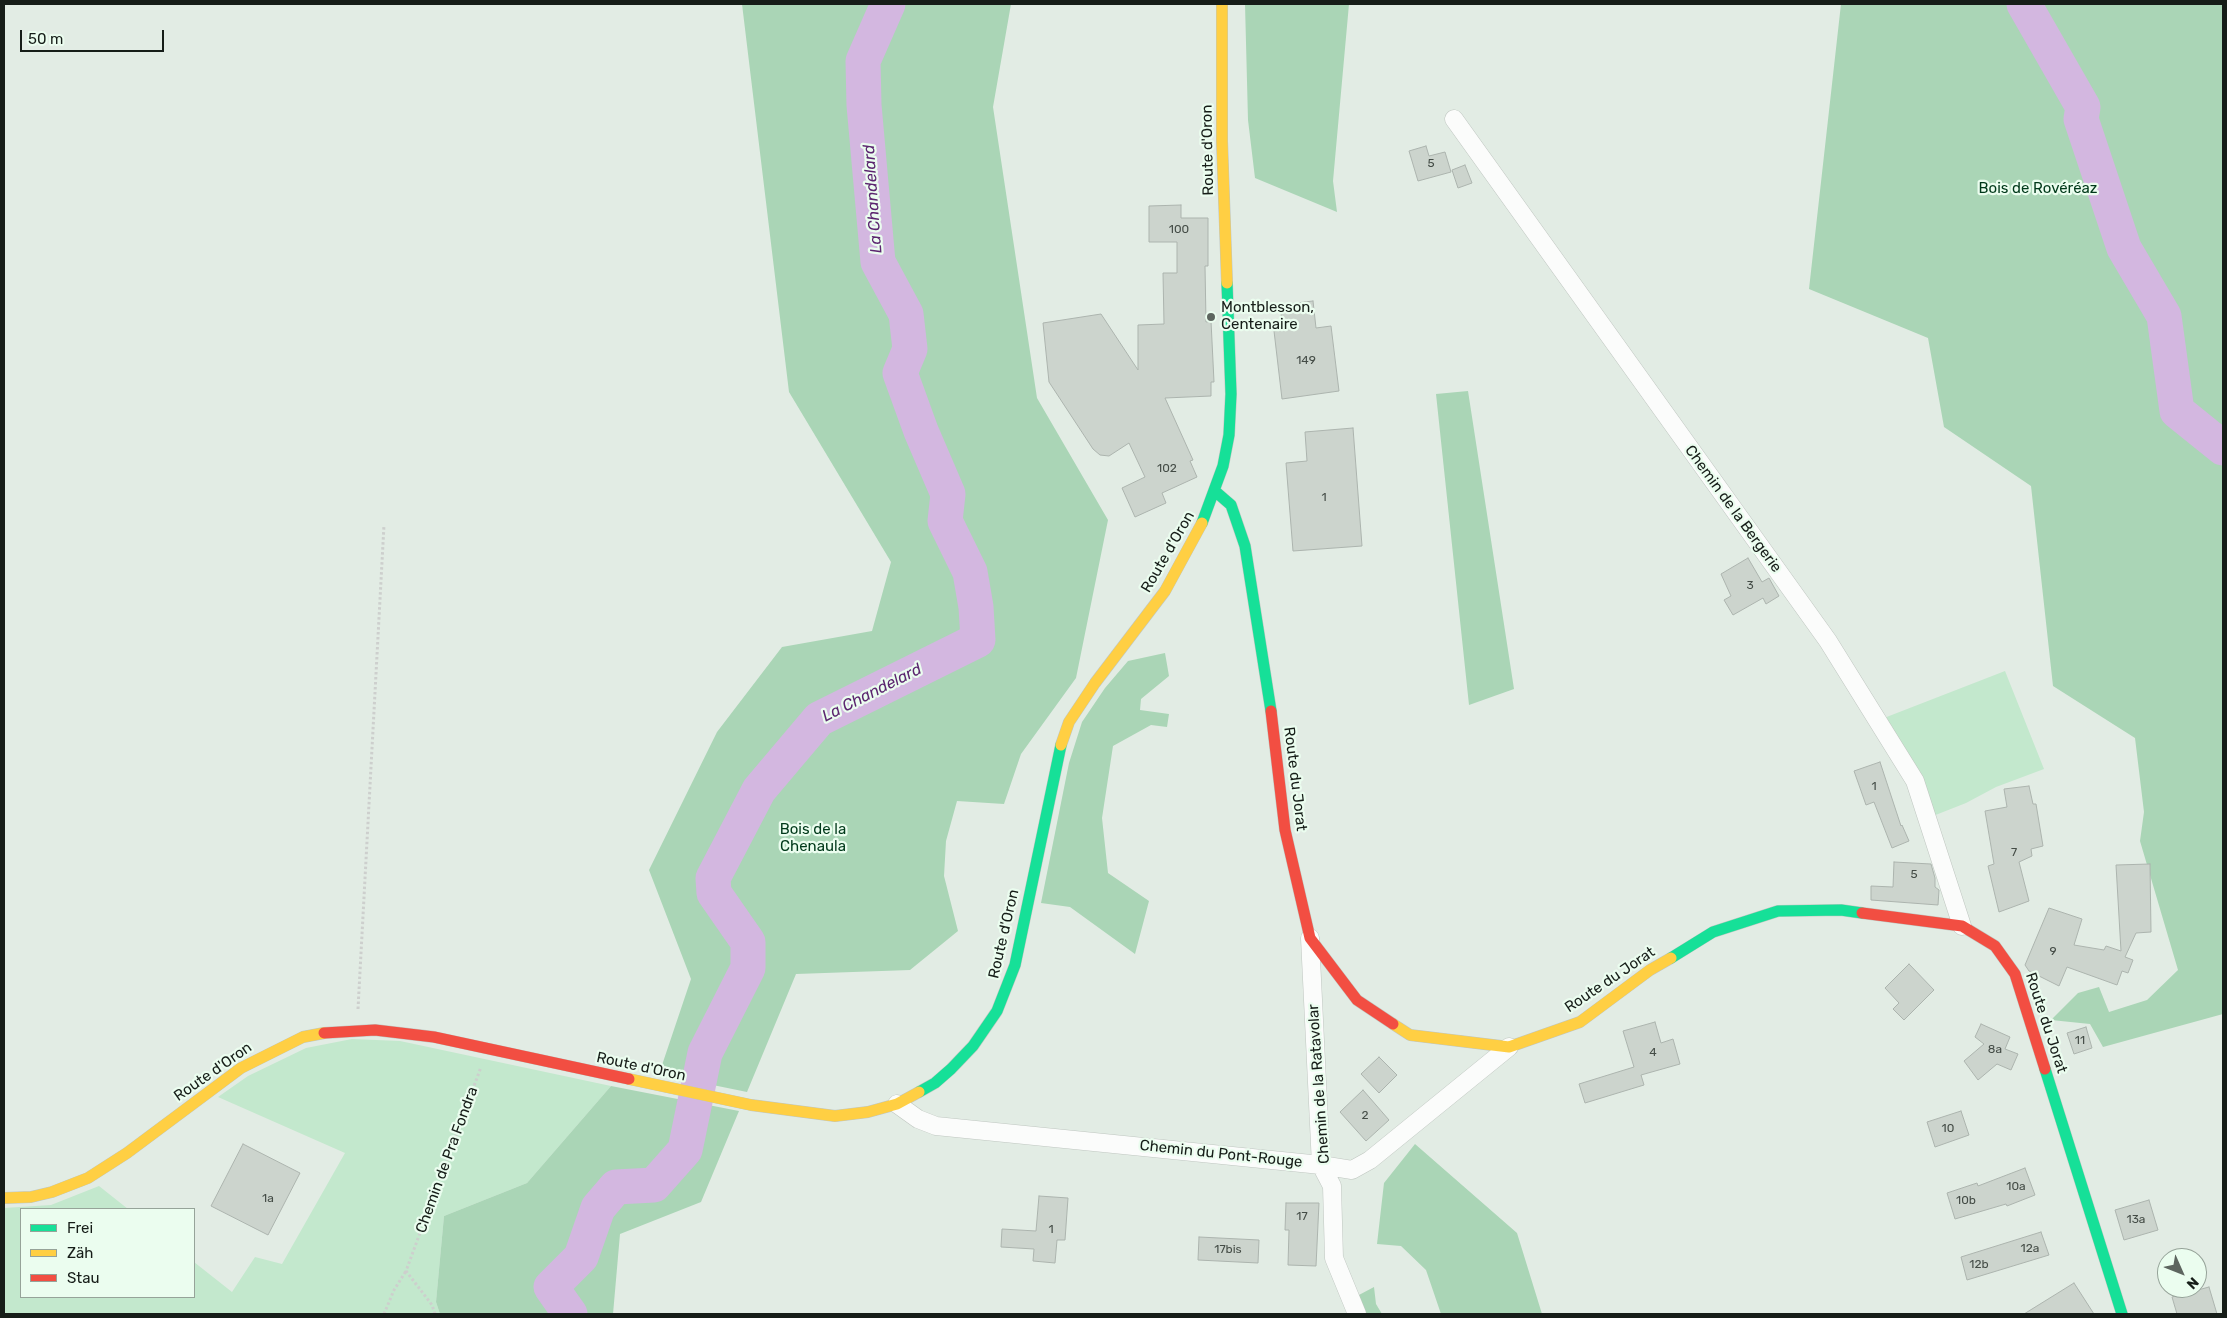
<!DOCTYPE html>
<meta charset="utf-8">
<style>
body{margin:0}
#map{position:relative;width:2227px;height:1318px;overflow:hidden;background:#e2ece4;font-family:Rubik,sans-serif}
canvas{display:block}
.frame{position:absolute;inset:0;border:5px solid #161d18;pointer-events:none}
.legend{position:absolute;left:20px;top:1208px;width:175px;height:90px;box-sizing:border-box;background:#ebfdef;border:1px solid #96a399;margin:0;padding:6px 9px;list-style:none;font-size:15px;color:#161d18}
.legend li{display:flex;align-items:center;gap:10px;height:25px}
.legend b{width:25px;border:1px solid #96a399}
.north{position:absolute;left:2157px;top:1248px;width:50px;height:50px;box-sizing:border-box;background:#ebfdef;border:1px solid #96a399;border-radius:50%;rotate:134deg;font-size:14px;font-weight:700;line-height:20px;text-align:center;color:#161d18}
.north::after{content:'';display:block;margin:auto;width:18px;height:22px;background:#5d655f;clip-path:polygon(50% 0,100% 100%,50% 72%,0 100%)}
.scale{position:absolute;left:20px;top:30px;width:144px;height:22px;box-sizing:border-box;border:2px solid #161d18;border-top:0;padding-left:6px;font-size:15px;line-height:18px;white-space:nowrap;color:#161d18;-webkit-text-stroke:4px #ebfdef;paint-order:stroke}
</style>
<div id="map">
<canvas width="2227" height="1318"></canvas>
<div class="frame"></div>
<ul class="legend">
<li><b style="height:6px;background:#16e098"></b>Frei</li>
<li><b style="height:6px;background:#ffcf43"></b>Zäh</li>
<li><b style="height:6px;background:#f24e42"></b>Stau</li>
</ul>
<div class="north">N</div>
<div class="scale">50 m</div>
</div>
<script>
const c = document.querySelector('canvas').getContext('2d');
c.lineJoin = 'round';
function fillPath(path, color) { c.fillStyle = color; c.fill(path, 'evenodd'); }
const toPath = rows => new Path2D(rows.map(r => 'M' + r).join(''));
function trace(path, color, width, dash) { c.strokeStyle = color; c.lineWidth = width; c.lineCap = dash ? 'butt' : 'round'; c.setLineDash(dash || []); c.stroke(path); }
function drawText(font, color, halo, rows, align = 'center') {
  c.font = font + ' Rubik,sans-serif'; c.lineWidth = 4.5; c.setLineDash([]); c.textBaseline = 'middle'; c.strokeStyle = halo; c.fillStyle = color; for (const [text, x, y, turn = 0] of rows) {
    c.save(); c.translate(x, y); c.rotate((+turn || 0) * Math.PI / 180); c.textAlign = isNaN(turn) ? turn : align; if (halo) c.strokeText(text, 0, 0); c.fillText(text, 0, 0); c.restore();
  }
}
const green = toPath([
 [2005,671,2044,769,1996,787,1966,803,1933,816,1884,718],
 [352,1039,400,1041,611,1086,527,1183,444,1216,436,1302,440,1314,4,1314,4,1208,51,1205,99,1186,128,1209,21,1209,21,1297,194,1297,194,1262,232,1292,255,1257,282,1264,345,1153,218,1097,248,1076,306,1048]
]);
const forest = toPath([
 [742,4,1011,4,993,107,1037,398,1108,520,1076,678,1021,754,1004,804,957,801,946,841,944,876,958,931,910,970,796,974,747,1092,659,1074,691,979,649,870,717,732,782,647,872,631,891,562,789,392],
 [1245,4,1349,4,1333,181,1337,212,1255,178,1248,120],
 [1841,4,2223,4,2223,1014,2103,1047,2090,1024,2051,1020,2078,993,2099,987,2109,1012,2147,1000,2178,970,2140,841,2144,812,2135,738,2053,686,2031,486,1944,427,1928,338,1809,289],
 [1468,391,1514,689,1469,705,1436,394],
 [1165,653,1169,676,1141,699,1140,710,1169,714,1167,727,1151,725,1113,746,1102,818,1108,873,1149,901,1135,954,1070,907,1041,903,1069,763,1082,722,1105,688,1128,661],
 [611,1086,739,1111,701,1202,620,1234,613,1314,440,1314,436,1302,444,1216,527,1183],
 [1415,1144,1517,1233,1542,1314,1441,1314,1426,1270,1401,1246,1377,1244,1384,1183],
 [1374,1287,1376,1304,1382,1314,1350,1314,1357,1296]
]);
const river = toPath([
 [2024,4,2083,107,2081,119,2124,248,2164,316,2177,411,2223,448],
 [570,1314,551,1287,581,1257,598,1208,616,1187,654,1185,685,1150,705,1053,748,968,748,942,714,893,713,878,759,790,819,719,978,640,976,607,970,572,945,521,948,494,921,431,900,373,910,349,906,314,878,262,864,105,863,61,888,4]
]);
const building = toPath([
 [1426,146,1429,156,1445,152,1451,172,1418,181,1409,151,1426,146],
 [1465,165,1472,183,1458,188,1452,170,1465,165],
 [1181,205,1181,218,1208,218,1208,266,1205,266,1206,322,1211,321,1214,382,1211,382,1211,396,1165,398,1193,460,1190,461,1197,477,1162,493,1166,503,1135,517,1122,488,1145,477,1129,443,1109,456,1100,455,1093,449,1049,382,1043,323,1101,314,1138,370,1138,325,1164,324,1163,273,1177,273,1177,242,1149,242,1149,206,1181,205],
 [1313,301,1316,328,1331,326,1339,391,1282,399,1274,331,1283,330,1280,305,1313,301],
 [1353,428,1362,546,1293,551,1286,463,1307,461,1305,432,1353,428],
 [1748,558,1762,582,1769,578,1779,596,1766,604,1763,598,1733,615,1724,600,1731,596,1721,574,1748,558],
 [1880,762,1901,826,1902,825,1909,841,1892,848,1874,802,1866,805,1854,771,1880,762],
 [2029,786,2033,804,2036,804,2043,846,2031,849,2032,856,2019,862,2029,901,1999,912,1988,866,1994,864,1985,811,2007,807,2004,789,2029,786],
 [1894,862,1931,864,1935,878,1935,887,1939,890,1938,905,1871,900,1871,886,1893,887,1894,862],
 [2150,864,2151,932,2136,933,2125,957,2133,960,2128,973,2122,971,2117,985,2067,967,2059,986,2029,971,2025,965,2049,908,2082,919,2074,945,2104,950,2106,946,2121,951,2116,865,2150,864],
 [1909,964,1934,990,1904,1020,1893,1009,1899,1003,1885,988,1909,964],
 [1655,1022,1661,1043,1673,1039,1680,1064,1641,1075,1644,1085,1585,1103,1579,1084,1634,1067,1623,1031,1655,1022],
 [1981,1024,2010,1037,2005,1049,2018,1054,2011,1070,1997,1064,1978,1080,1964,1061,1984,1044,1975,1037,1981,1024],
 [2086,1027,2092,1048,2074,1054,2067,1033,2086,1027],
 [1379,1057,1397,1075,1379,1093,1361,1074,1379,1057],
 [1363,1090,1389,1120,1366,1141,1340,1112,1363,1090],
 [1961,1111,1969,1135,1935,1147,1927,1122,1961,1111],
 [243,1144,300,1173,268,1235,211,1206,243,1144],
 [2025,1168,2035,1195,2007,1206,2006,1204,1955,1219,1947,1193,1977,1183,1978,1186,2025,1168],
 [1039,1196,1068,1198,1065,1240,1057,1240,1055,1263,1033,1261,1034,1249,1001,1247,1002,1229,1036,1231,1039,1196],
 [2149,1200,2158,1230,2124,1240,2115,1210,2149,1200],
 [1286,1203,1319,1203,1316,1266,1288,1265,1289,1230,1285,1230,1286,1203],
 [2041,1232,2049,1255,1967,1280,1961,1257,2041,1232],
 [1199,1237,1259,1240,1258,1263,1198,1260,1199,1237],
 [2074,1283,2094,1314,2024,1314,2074,1283],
 [2209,1287,2217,1314,2177,1314,2172,1297,2209,1287]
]);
const path = toPath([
 [358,1009,384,525],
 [384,1314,394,1290,406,1271],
 [435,1314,432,1305,406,1271,481,1067]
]);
const street = toPath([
 [1454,119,1828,641,1915,781,1962,926],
 [1310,938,1321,1165,1332,1186,1334,1258,1357,1314],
 [897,1104,918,1119,936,1126,1321,1165,1352,1170,1370,1160,1509,1047]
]);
const fast = toPath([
 [1216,492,1231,505,1245,546,1271,711],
 [1202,523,1223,466,1229,435,1231,394,1227,283],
 [1671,958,1713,932,1778,911,1841,910,1862,913],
 [2045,1069,2122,1314],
 [919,1092,935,1083,951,1069,973,1046,997,1011,1015,965,1061,745]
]);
const slow = toPath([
 [1222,4,1222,141,1227,283],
 [1061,745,1069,722,1095,683,1165,591,1202,523],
 [1393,1024,1410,1035,1509,1047,1580,1022,1650,970,1671,958],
 [629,1079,751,1105,835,1116,868,1112,897,1104,919,1092],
 [4,1198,31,1197,52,1192,88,1178,127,1153,241,1068,303,1037,324,1033]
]);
const jam = toPath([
 [1271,711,1285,830,1310,938,1357,1000,1393,1024],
 [1862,913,1962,926,1995,946,2015,974,2045,1069],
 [324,1033,375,1030,434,1037,629,1079]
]);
const markers = [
 [1211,317,5,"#5d655f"]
];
const numberNames = [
 ["5",1431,164],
 ["100",1179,230],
 ["149",1306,361],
 ["102",1167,469],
 ["1",1324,498],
 ["3",1750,586],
 ["1",1874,787],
 ["7",2014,853],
 ["5",1914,875],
 ["9",2053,952],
 ["11",2080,1041],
 ["8a",1995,1050],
 ["4",1653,1053],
 ["2",1365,1116],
 ["10",1948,1129],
 ["10a",2016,1187],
 ["1a",268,1199],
 ["10b",1966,1201],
 ["17",1302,1217],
 ["13a",2136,1220],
 ["1",1051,1230],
 ["12a",2030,1249],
 ["17bis",1228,1250],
 ["12b",1979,1265]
];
const streetNames = [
 ["Route d'Oron",1208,150,-91],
 ["Chemin de la Bergerie",1733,509,54],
 ["Route d'Oron",1168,552,-60],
 ["Route du Jorat",1295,779,83],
 ["Route d'Oron",1004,934,-77],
 ["Route du Jorat",1610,980,-34],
 ["Route du Jorat",2046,1023,72],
 ["Route d'Oron",641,1067,12],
 ["Route d'Oron",213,1072,-35],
 ["Chemin de la Ratavolar",1319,1084,-94],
 ["Chemin du Pont-Rouge",1221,1154,6],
 ["Chemin de Pra Fondra",447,1160,-70]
];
const parkNames = [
 ["Bois de Rovéréaz",2038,189],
 ["Bois de la",813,830],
 ["Chenaula",813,847]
];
const poiNames = [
 ["Montblesson,",1221,308],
 ["Centenaire",1221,325]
];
const waterNames = [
 ["La Chandelard",873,199,-94],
 ["La Chandelard",872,693,-27]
];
fillPath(green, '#c3e8cd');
fillPath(forest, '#aad5b6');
trace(river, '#d3b7e0', 35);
fillPath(building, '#ccd4cd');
trace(building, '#acb4ae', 1);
trace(street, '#bfc6c0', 19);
trace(fast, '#bfc6c0', 12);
trace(slow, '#bfc6c0', 12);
trace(jam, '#bfc6c0', 12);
trace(path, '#cdcfcd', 3, [2.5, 2.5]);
trace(street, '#fbfcfb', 18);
trace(fast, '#16e098', 11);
trace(slow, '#ffcf43', 11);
trace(jam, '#f24e42', 11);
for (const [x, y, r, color] of markers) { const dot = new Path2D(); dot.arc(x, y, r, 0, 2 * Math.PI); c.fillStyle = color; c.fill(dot); trace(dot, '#ebfdef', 2); }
drawText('12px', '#444c46', null, numberNames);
drawText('15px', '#161d18', '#ebfdef', streetNames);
drawText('15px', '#00391a', '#ebfdef', parkNames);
drawText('15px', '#161d18', '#ebfdef', poiNames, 'left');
drawText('italic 16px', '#5b256f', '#ebfdef', waterNames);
</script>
